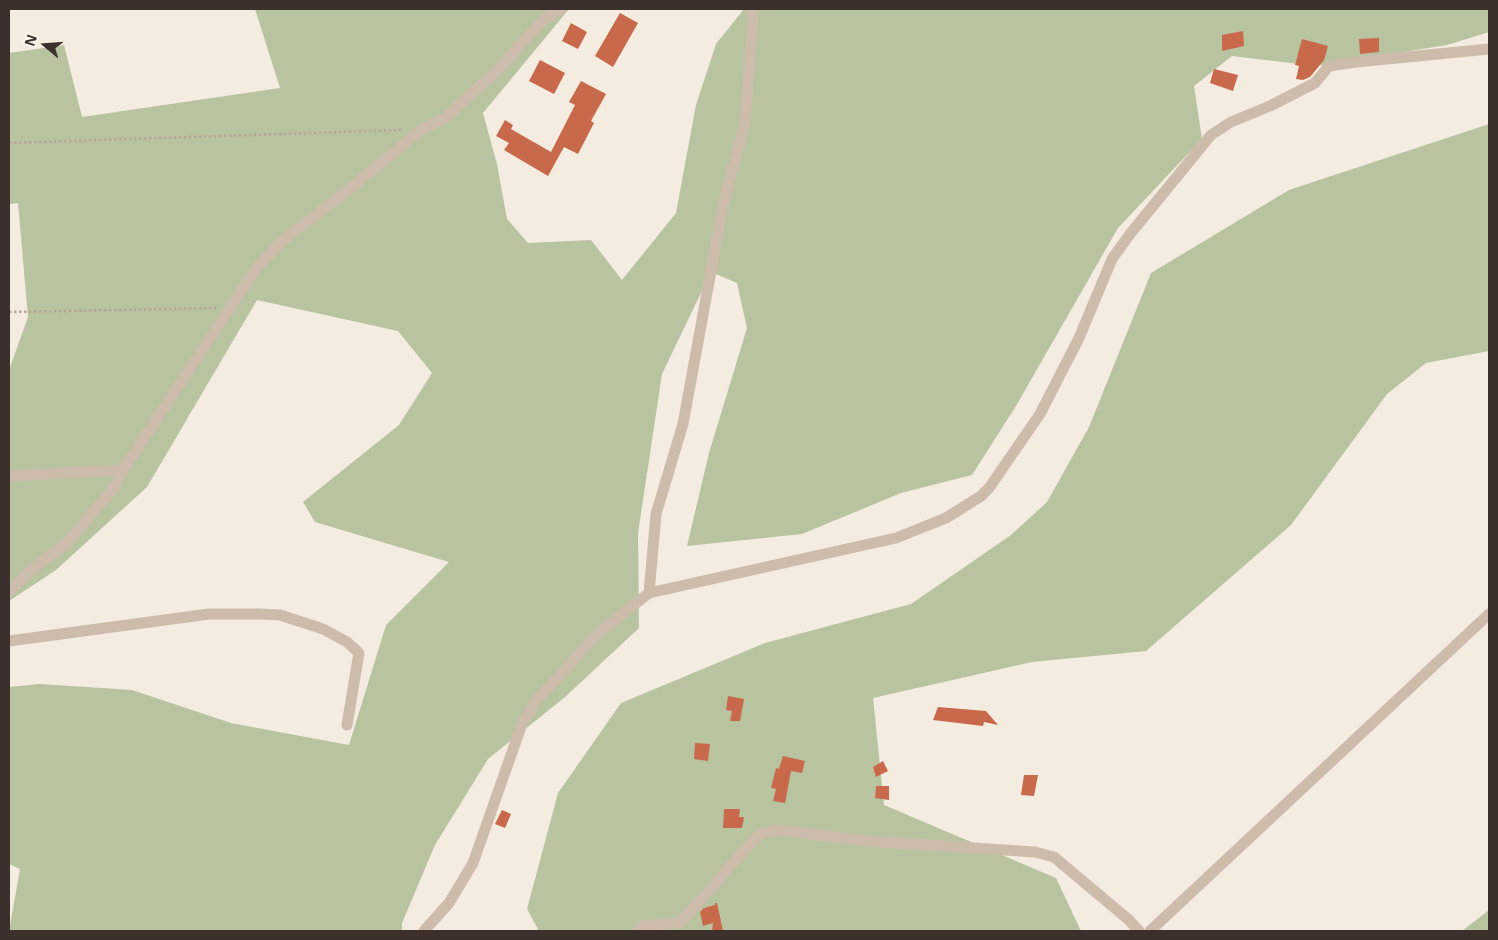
<!DOCTYPE html>
<style>
body{margin:0}
#map{position:relative;width:1498px;height:940px;overflow:hidden;background:#f4ebe1;font-family:"Noto Sans",sans-serif}
canvas{display:block}
.frame{position:absolute;inset:0;border:10px solid #3b302b;pointer-events:none}
.north{position:absolute;left:20px;top:20px;width:50px;height:50px;-webkit-text-stroke:4px #fbf5ee;paint-order:stroke;rotate:288deg;font-size:14px;font-weight:700;line-height:20px;text-align:center;color:#3b302b}
.north::after{content:'';display:block;margin:auto;width:18px;height:22px;background:#3b302b;clip-path:polygon(50% 0,100% 100%,50% 72%,0 100%)}
</style>
<div id="map">
<canvas width="1498" height="940"></canvas>
<div class="frame"></div>
<div class="north">N</div>
</div>
<script>
const c = document.querySelector('canvas').getContext('2d');
c.lineJoin = 'round';
function fillPath(path, color) { c.fillStyle = color; c.fill(path, 'evenodd'); }
const toPath = rows => new Path2D(rows.map(r => 'M' + r).join(''));
function trace(path, color, width, dash) { c.strokeStyle = color; c.lineWidth = width; c.lineCap = dash ? 'butt' : 'round'; c.setLineDash(dash || []); c.stroke(path); }
const green = toPath([
 [255,9,569,9,483,113,497,164,507,219,528,243,591,240,622,280,676,213,696,105,716,44,744,9,1489,9,1489,32,1447,45,1316,66,1232,56,1194,86,1202,139,1118,228,1016,406,972,475,901,493,802,534,687,546,709,453,747,328,737,283,711,272,662,374,638,533,639,628,565,697,488,759,435,845,402,923,402,931,9,931,20,869,9,864,9,687,40,684,132,690,231,723,349,745,386,625,449,562,315,522,303,502,399,425,432,373,398,331,257,300,147,487,56,570,9,601,9,370,28,317,18,203,9,204,9,53,64,45,82,117,280,88],
 [1489,124,1489,351,1426,363,1387,394,1291,525,1146,651,1032,662,873,698,884,805,1056,878,1081,931,539,931,527,909,558,793,621,703,765,643,911,604,1011,535,1047,502,1089,427,1151,273,1289,190],
 [1489,910,1489,931,1462,931]
]);
const building = toPath([
 [620,13,638,23,613,67,595,56],
 [571,23,587,32,578,49,562,41],
 [1243,31,1244,46,1222,51,1222,35],
 [1379,38,1379,52,1360,54,1359,39],
 [1302,39,1328,46,1324,60,1310,77,1303,80,1296,79,1299,66,1295,65],
 [540,60,565,73,554,94,529,81],
 [1214,69,1238,75,1233,91,1210,83],
 [581,81,606,94,591,121,594,123,578,154,564,147,548,176,504,150,509,143,496,136,505,120,513,125,511,129,551,152,575,105,569,102],
 [728,696,744,699,740,721,730,721,732,711,726,710],
 [938,707,986,711,998,725,984,722,983,726,933,720],
 [695,743,710,744,708,761,694,759],
 [783,756,805,761,802,773,791,771,785,803,773,801,776,789,771,788,776,768,779,769],
 [883,761,888,771,876,777,873,767],
 [1024,775,1038,775,1034,796,1021,795],
 [876,786,889,786,889,800,875,798],
 [724,809,740,809,739,817,744,817,742,828,723,828],
 [502,810,511,814,505,828,495,824],
 [715,903,717,903,723,931,712,931,713,923,703,926,700,912,704,908,715,905]
]);
const path = toPath([
 [9,143,402,130],
 [9,312,217,308]
]);
const street = toPath([
 [9,476,123,470,255,270,278,244,342,195,422,129,445,118,499,69,543,20,561,9],
 [9,592,31,570,68,542,115,486,123,470],
 [649,593,656,514,683,424,723,205,745,123,753,20,752,9],
 [9,641,209,614,260,614,280,615,323,629,347,642,359,653,347,725],
 [424,931,449,903,473,863,522,724,536,701,597,634,649,593,896,538,946,518,981,496,989,488,1040,414,1079,338,1112,259,1130,234,1211,135,1231,122,1270,106,1315,83,1329,66,1356,62,1489,49],
 [638,931,642,926,679,923,713,887,741,853,760,834,779,830,866,841,1035,852,1054,857,1129,920,1139,931],
 [1150,931,1489,614]
]);
fillPath(green, '#b8c4a0');
fillPath(building, '#c8694b');
trace(path, '#b9a596', 2.5, [2.5, 2.5]);
trace(street, '#cdbbac', 11);
</script>
